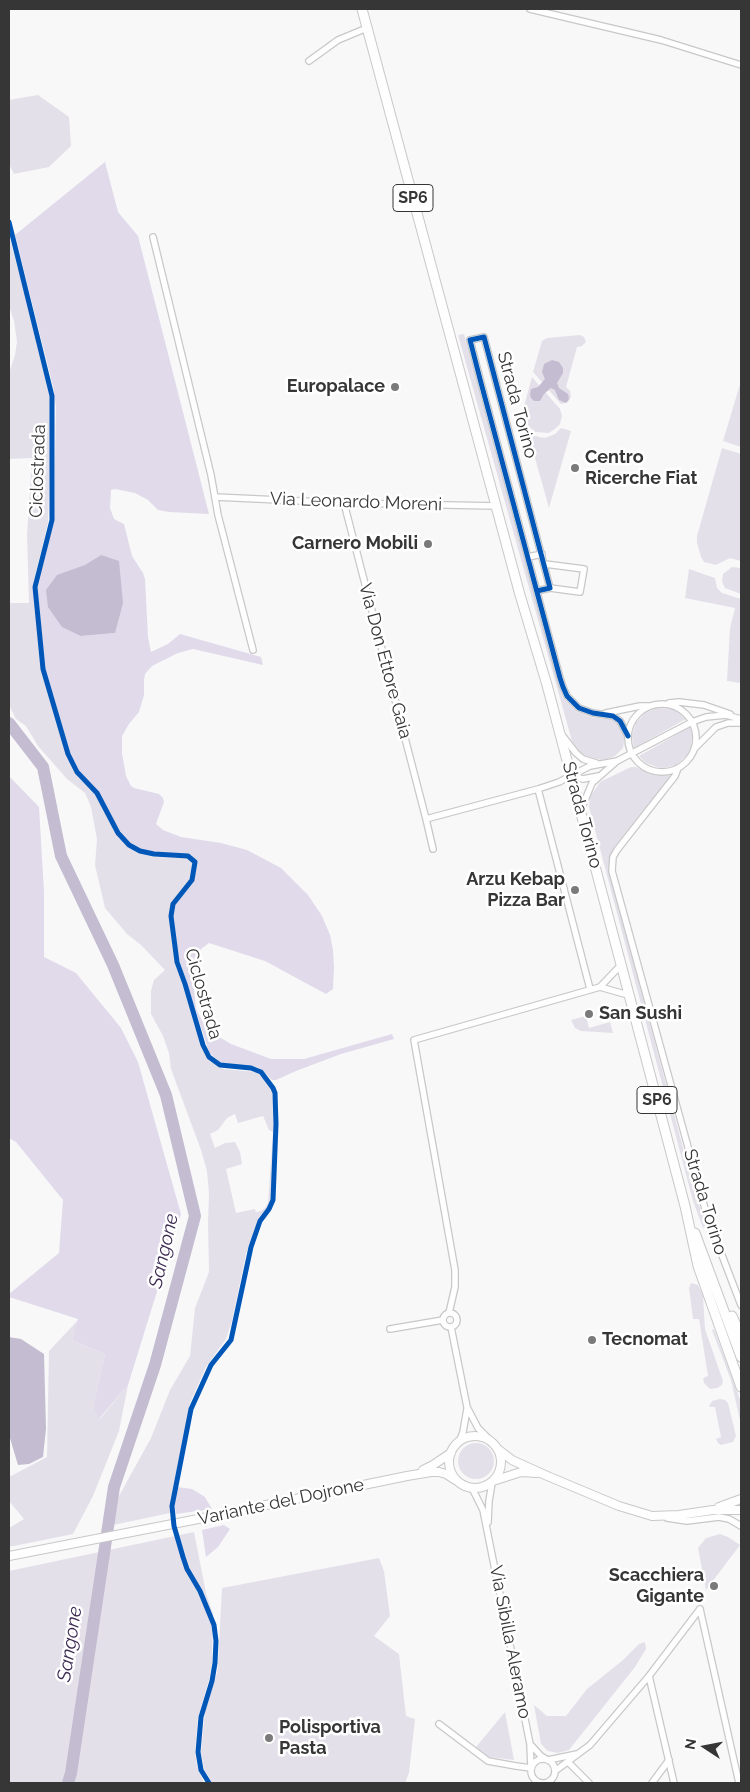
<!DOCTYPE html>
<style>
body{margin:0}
#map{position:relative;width:750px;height:1792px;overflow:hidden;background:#f8f8f9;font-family:Raleway,sans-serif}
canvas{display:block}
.frame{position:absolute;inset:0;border:10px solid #363637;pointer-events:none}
.north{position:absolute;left:680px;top:1722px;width:50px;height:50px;-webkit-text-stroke:4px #fff;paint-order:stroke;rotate:281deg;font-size:14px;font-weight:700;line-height:20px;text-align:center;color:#363637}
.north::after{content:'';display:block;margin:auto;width:18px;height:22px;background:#363637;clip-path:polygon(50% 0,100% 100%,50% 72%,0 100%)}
</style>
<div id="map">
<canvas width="750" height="1792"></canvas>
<div class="frame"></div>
<div class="north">N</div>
</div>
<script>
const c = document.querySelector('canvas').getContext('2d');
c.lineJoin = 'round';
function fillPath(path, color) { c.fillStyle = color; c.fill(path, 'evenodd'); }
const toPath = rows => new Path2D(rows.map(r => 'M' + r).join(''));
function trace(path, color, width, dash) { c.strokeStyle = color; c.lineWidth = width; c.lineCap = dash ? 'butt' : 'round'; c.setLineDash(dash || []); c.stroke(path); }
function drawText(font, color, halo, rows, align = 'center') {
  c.font = font + ' Raleway,sans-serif'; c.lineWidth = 5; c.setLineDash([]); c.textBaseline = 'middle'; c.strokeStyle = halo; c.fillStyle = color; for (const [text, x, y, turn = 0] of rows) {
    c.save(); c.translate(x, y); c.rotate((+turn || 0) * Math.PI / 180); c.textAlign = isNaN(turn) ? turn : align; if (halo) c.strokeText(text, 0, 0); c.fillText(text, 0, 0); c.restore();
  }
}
const green = toPath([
 [38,95,69,117,71,146,49,167,14,174,9,164,9,100],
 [9,236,40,349,50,389,52,407,48,523,35,576,34,593,40,660,67,755,78,777,96,795,118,837,129,848,144,854,155,857,187,858,191,861,193,865,191,877,172,902,169,916,175,962,203,1051,210,1061,223,1069,257,1072,271,1087,274,1104,274,1154,271,1200,270,1205,260,1216,254,1231,246,1254,232,1321,226,1339,206,1367,190,1403,170,1513,113,1525,114,1505,151,1438,170,1390,190,1356,195,1308,209,1272,208,1223,209,1193,207,1171,201,1150,171,1069,169,1053,163,1036,151,1014,151,991,154,980,165,970,141,945,127,934,105,908,95,865,97,839,91,807,85,793,67,779,45,754,38,746,26,726,16,719,9,705,9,603,29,603,27,535,32,458,9,459,9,373,15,355,17,342,14,321,9,306],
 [235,1114,238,1123,263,1116,269,1130,273,1132,268,1203,265,1208,261,1211,256,1212,255,1209,236,1213,226,1169,242,1164,240,1152,235,1142,225,1143,215,1148,210,1134,218,1130,227,1118],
 [464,334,559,687,563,698,577,712,594,718,610,719,621,726,625,736,623,748,615,756,610,758,601,760,586,756,579,751,572,741,458,335],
 [580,335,584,337,586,342,582,346,577,347,566,387,570,391,571,397,568,402,561,404,533,372,542,341,547,338],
 [532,377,560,409,562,416,560,424,556,428,549,433,535,432,526,424,524,415,524,406],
 [741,381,741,447,723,441],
 [561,428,571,431,549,508,528,433,539,437,545,438,555,434],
 [722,448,741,454,741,561,730,558,716,565,704,562,701,557,697,543,697,536],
 [732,567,741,568,741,594,725,588,722,582,723,574],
 [689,569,715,578,717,588,722,593,741,599,740,683,727,681,730,628,735,608,685,598],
 [657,708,673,709,686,719,634,748,632,736,636,723,645,713],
 [690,727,692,735,691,747,687,755,676,765,663,768,657,767,646,763,639,756],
 [631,767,636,767,658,775,673,773,614,847,609,863,609,871,697,1200,707,1226,703,1228,693,1201,589,807,590,797,600,782],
 [586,1016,589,1028,610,1022,613,1033,581,1031,575,1028,571,1020],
 [691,1283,698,1285,703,1295,705,1329,723,1381,722,1385,717,1388,710,1389,704,1383,703,1378,708,1376,699,1319,693,1319,689,1288],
 [79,1319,72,1340,105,1354,93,1407,100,1419,128,1385,119,1431,93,1496,73,1534,9,1547,9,1528,24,1519,9,1501,9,1477,47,1457,49,1351],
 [714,1329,741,1402,741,1425,731,1380,712,1330],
 [720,1399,725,1400,728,1403,736,1436,733,1442,721,1445,718,1443,716,1439,721,1437,715,1407,710,1407,709,1406,712,1401],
 '458 1461a18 18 0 1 1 36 0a18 18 0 1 1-36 0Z',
 [194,1532,206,1593,213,1614,212,1663,209,1680,198,1717,195,1752,197,1766,204,1783,9,1783,9,1571],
 [720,1534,728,1537,740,1545,706,1590,698,1548,706,1538],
 [379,1558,384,1571,390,1616,374,1636,399,1654,406,1716,415,1719,409,1773,405,1783,212,1783,204,1769,201,1752,205,1711,217,1673,218,1664,222,1588],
 [645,1642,646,1649,635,1667,569,1750,558,1753,548,1751,541,1744,534,1705,547,1716,566,1716,587,1689,623,1660,639,1644],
 [505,1712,514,1760,489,1757,476,1747]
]);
const forest = toPath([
 [105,162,118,212,138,236,209,514,169,512,158,510,148,500,135,493,115,489,111,490,110,508,114,519,124,524,132,556,143,573,145,579,148,637,151,652,168,644,180,634,261,657,263,665,193,649,178,653,152,666,145,674,144,680,144,695,139,712,129,724,122,736,122,753,126,776,131,786,134,788,159,794,163,798,164,802,156,824,163,830,181,837,221,843,247,850,281,868,308,895,322,916,330,935,333,950,334,968,333,989,326,994,265,961,209,943,201,949,195,967,193,979,196,1009,204,1024,214,1034,231,1044,271,1059,304,1059,392,1034,394,1039,341,1054,296,1071,276,1080,272,1080,262,1070,257,1067,220,1063,209,1052,178,956,173,915,175,905,192,884,195,877,196,861,192,855,188,854,162,853,144,851,133,846,125,839,112,818,104,801,93,786,78,771,70,756,45,668,37,583,54,521,56,407,53,386,15,235],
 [101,555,115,633,81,636,86,565],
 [9,776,39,807,44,892,44,957,76,973,121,1028,138,1062,181,1214,128,1385,99,1419,93,1407,105,1354,72,1340,78,1319,9,1297,9,1294,59,1253,63,1200,16,1142,9,1138],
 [177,1487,192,1489,205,1497,212,1509,176,1514,174,1500],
 [224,1525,230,1529,218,1547,206,1557,202,1530]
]);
const water = toPath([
 [552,360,559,362,563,368,563,373,557,383,559,388,568,394,569,399,566,403,559,400,555,390,551,388,544,394,540,401,534,401,531,398,530,395,531,389,538,387,545,379,542,372,544,364],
 [101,555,119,561,123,603,115,633,81,636,62,627,48,607,46,590,57,575,85,565],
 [9,1337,21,1339,44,1354,46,1429,43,1457,29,1464,18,1465,9,1435]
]);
const river = toPath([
 [9,723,43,767,61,856,113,965,166,1095,195,1216,155,1365,114,1487,71,1773,68,1783]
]);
const street = toPath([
 [530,9,661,40,741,65],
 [309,61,338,40,367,28],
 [153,237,211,475,218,515,253,650],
 [215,497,344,503,497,506],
 [344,503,426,819,538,789,559,782,590,766,617,761],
 [528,557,542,554],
 [545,564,584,569,580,592,550,588],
 [537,591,550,588,484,337,470,340,480,379,560,678,563,687,567,696,579,708,593,713,613,716,620,721,628,736],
 [669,703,679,702,704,705,730,714],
 '628 738a34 34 0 1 1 68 0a34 34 0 1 1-68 0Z',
 [606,713,640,706,648,706],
 [562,735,576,753,583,759,596,763],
 [694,749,716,727,728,723,741,723],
 [678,768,675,776,617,850,613,857,612,871,707,1216,741,1305],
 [572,776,583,779,599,776],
 [538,789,590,989],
 [581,810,592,783,617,761,692,722,706,717,726,715,741,719],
 [426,819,433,849],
 [600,987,620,966],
 '443 1320a7 7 0 1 1 14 0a7 7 0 1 1-14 0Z',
 [449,1313,455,1287,455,1270,414,1040,600,987,628,995],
 [451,1327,467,1407,478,1428,490,1440],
 [390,1329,443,1320],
 [459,1442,463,1432,467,1409],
 [667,1518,687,1521,719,1517,729,1519,741,1526],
 [488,1522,489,1501,492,1483],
 [700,1609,739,1783],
 [649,1676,674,1783],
 [439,1724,488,1761,516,1766,531,1768,530,1744,486,1525,483,1510,472,1488],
 [530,1744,541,1756,546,1759],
 '531 1771a12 12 0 1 1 24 0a12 12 0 1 1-24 0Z',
 [548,1760,577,1754],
 [568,1762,589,1783],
 [555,1771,590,1745,649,1676,700,1609],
 [652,1783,669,1760]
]);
const secondary = toPath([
 '449 1462a26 26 0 1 1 52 0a26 26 0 1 1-52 0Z',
 [499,1450,512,1460,545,1475,619,1506,652,1516,679,1515,713,1510,741,1510],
 [423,1470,433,1465,451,1453],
 [493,1481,521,1472,537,1473],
 [719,1507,741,1499],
 [9,1556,198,1519,407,1476,431,1472,439,1472,446,1474,457,1481]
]);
const primary = toPath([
 [362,9,520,595,547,685,685,1206,698,1266,741,1387],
 [695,1233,741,1357],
 [732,1316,741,1336]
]);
const cycleway = toPath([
 [9,222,52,396,52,520,35,587,43,669,68,754,77,772,97,793,118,833,129,845,140,851,154,854,188,856,195,862,192,880,173,904,171,916,177,962,185,984,203,1045,209,1057,220,1065,251,1068,261,1072,273,1088,275,1093,276,1124,273,1200,269,1209,260,1221,251,1247,231,1340,211,1365,191,1409,172,1506,174,1526,183,1557,187,1569,200,1591,214,1625,216,1641,215,1663,212,1681,201,1717,198,1752,201,1770,209,1783],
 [537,591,550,588,484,337,470,340,480,379,560,678,563,687,567,696,579,708,593,713,613,716,620,721,628,736]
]);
const markers = [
 [395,387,5,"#7a7a7b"],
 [575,468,5,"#7a7a7b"],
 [428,544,5,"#7a7a7b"],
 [575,890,5,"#7a7a7b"],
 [589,1014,5,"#7a7a7b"],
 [592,1340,5,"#7a7a7b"],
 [714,1586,5,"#7a7a7b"],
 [269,1738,5,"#7a7a7b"]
];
const shields = [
 [413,198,40],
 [657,1100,40]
];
const shieldNames = [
 ["SP6",413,198],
 ["SP6",657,1100]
];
const poiNames = [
 ["Europalace",385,387],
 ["Centro",585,458,"left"],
 ["Ricerche Fiat",585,479,"left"],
 ["Carnero Mobili",418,544],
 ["Arzu Kebap",565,880],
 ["Pizza Bar",565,901],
 ["San Sushi",599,1014,"left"],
 ["Tecnomat",602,1340,"left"],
 ["Scacchiera",704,1576],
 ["Gigante",704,1597],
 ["Polisportiva",279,1728,"left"],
 ["Pasta",279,1749,"left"]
];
const streetNames = [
 ["Strada Torino",517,405,75],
 ["Ciclostrada",38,471,-88],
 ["Via Leonardo Moreni",356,502,2],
 ["Via Don Ettore Gaia",385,661,75],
 ["Strada Torino",582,815,75],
 ["Ciclostrada",203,994,74],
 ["Strada Torino",705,1202,73],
 ["Variante del Dojrone",281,1502,-12],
 ["Via Sibilla Aleramo",510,1642,79]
];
const waterNames = [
 ["Sangone",164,1251,-77],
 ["Sangone",70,1644,-81]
];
fillPath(green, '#e4e0ea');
fillPath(forest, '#e0daea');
fillPath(water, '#c4bcd0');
trace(river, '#c4bcd0', 12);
trace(street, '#c8c8c9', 8);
trace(secondary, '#c8c8c9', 10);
trace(primary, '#c8c8c9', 11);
trace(street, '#fefefe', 5.5);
trace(secondary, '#fefefe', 8);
trace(primary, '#fefefe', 9);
trace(cycleway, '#0057b8', 5);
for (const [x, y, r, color] of markers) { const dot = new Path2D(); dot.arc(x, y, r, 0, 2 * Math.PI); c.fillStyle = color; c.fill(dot); trace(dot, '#fff', 2); }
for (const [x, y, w] of shields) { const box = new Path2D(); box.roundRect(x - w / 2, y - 13.5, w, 27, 4); c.fillStyle = '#fff'; c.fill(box); trace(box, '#363637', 1); }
drawText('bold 16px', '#363637', null, shieldNames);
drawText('bold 18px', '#363637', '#fff', poiNames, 'right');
drawText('18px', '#363637', '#fff', streetNames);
drawText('italic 19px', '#3c2a52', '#fff', waterNames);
</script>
